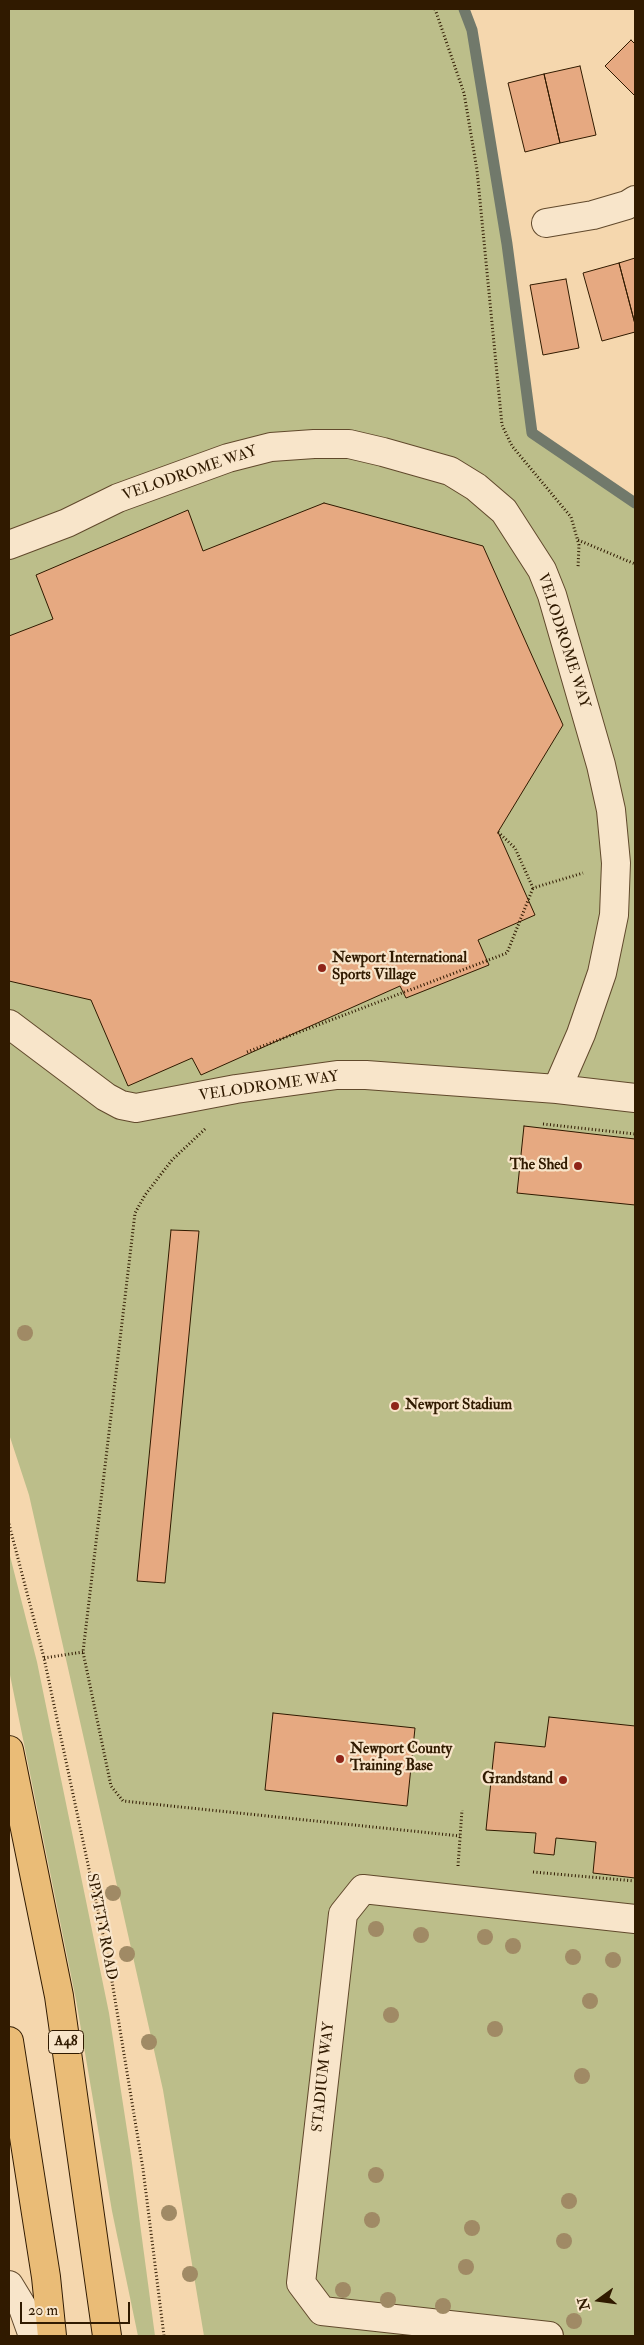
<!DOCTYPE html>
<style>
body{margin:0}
#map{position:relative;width:644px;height:2345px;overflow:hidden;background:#f5d7ae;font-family:"IM FELL Double Pica",serif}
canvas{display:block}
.frame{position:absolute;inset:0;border:10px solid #301a00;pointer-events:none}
.north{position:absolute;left:574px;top:2275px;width:50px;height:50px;-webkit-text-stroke:4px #f8e5ca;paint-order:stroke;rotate:256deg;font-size:14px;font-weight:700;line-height:20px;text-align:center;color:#301a00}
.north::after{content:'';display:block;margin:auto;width:18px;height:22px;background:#301a00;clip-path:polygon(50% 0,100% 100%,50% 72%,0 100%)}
.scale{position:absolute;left:20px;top:2302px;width:110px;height:22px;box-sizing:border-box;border:2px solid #301a00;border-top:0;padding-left:6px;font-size:15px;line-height:18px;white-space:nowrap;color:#301a00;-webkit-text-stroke:4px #f8e5ca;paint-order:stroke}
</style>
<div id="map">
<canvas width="644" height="2345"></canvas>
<div class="frame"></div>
<div class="north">N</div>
<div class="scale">20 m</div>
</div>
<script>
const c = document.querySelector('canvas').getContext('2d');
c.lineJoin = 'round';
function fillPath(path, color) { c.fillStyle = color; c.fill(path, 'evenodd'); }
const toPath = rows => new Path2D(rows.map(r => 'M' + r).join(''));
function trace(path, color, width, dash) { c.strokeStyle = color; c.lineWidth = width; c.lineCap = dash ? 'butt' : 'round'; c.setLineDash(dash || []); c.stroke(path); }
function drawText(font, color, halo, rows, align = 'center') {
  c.font = font + ' "IM FELL Double Pica",serif'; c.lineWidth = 4.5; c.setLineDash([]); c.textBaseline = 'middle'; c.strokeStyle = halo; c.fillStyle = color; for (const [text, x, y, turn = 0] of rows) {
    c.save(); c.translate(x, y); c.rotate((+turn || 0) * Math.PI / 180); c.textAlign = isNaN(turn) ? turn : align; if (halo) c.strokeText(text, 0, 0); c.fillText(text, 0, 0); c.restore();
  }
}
const green = toPath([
 [9,9,464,9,472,30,507,244,532,433,635,503,635,2336,204,2336,163,2090,29,1495,9,1434],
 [9,1552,37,1662,109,2013,131,2156,155,2336,138,2336,112,2211,76,2000,9,1670]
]);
const stream = toPath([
 [464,9,472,30,507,244,532,433,635,503]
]);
const building = toPath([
 [631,40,635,44,635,96,605,66,631,40],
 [580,66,596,135,560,143,544,74,580,66],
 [544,74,560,143,525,152,508,83,544,74],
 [635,258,635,324,619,263,635,258],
 [619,263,635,324,635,332,602,341,583,273,619,263],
 [566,279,579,348,543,355,530,285,566,279],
 [324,503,483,546,563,725,498,832,535,915,478,940,489,965,406,998,400,986,201,1075,192,1058,128,1086,91,1000,9,981,9,636,53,619,36,575,188,510,203,551,324,503],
 [524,1126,635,1139,635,1205,517,1193,524,1126],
 [171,1230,199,1231,165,1583,137,1581,171,1230],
 [273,1713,415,1728,407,1806,265,1790,273,1713],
 [549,1717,635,1726,635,1878,593,1873,596,1842,556,1838,554,1855,534,1853,536,1833,486,1830,495,1742,545,1747,549,1717]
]);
const path = toPath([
 [435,9,464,93,477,170,502,425,512,446,571,517,579,545,578,568],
 [578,540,635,564],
 [498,832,515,848,533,888,583,873],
 [247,1052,507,953,533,888],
 [543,1124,635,1134],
 [205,1129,172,1160,145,1195,135,1213,83,1652,111,1786,123,1801,460,1836],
 [9,1524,44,1658,109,1963,143,2169,164,2336],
 [44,1658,83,1652],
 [458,1866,462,1810],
 [533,1872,635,1881]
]);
const minor = toPath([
 [546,223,593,215,627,205,635,200],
 [9,545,67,523,118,498,228,458,271,447,314,444,349,444,383,452,450,471,476,487,504,511,542,570,552,595,601,765,611,810,616,863,614,915,602,973,581,1034,557,1089],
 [9,1024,106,1097,121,1105,136,1108,236,1089,337,1075,366,1075,557,1089,635,1098],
 [9,2285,23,2308,33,2336],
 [549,2336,322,2311,301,2283,343,1914,363,1889,635,1919]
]);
const major = toPath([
 [9,1750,59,1996,107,2336],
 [9,2041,46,2277,52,2336]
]);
const trees = [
 [25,1333],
 [113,1893],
 [376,1929],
 [421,1935],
 [485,1937],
 [513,1946],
 [127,1954],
 [573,1957],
 [613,1960],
 [590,2001],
 [391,2015],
 [495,2029],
 [149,2042],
 [582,2076],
 [376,2175],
 [569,2201],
 [169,2213],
 [372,2220],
 [472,2228],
 [564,2241],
 [466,2267],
 [190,2274],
 [343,2290],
 [388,2300],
 [443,2306],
 [574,2321]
];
const markers = [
 [322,968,5,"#8f2418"],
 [578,1166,5,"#8f2418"],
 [395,1406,5,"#8f2418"],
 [340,1759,5,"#8f2418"],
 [563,1780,5,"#8f2418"]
];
const shields = [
 [66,2042,35]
];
const shieldNames = [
 ["A48",66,2042]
];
const streetNames = [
 ["VELODROME WAY",190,474,-19],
 ["VELODROME WAY",563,641,72],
 ["VELODROME WAY",269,1087,-8],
 ["SPYTTY ROAD",101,1927,79],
 ["STADIUM WAY",324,2077,-84]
];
const poiNames = [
 ["Newport International",332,959],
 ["Sports Village",332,976],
 ["The Shed",568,1166,"right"],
 ["Newport Stadium",405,1406],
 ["Newport County",350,1750],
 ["Training Base",350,1767],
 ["Grandstand",553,1780,"right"]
];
fillPath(green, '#bcbe8a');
trace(stream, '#71796b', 11);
fillPath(building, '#e6a981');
trace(building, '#301a00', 1);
trace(minor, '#61492c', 30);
trace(major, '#301a00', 30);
trace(path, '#301a00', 3, [1, 2.5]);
trace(minor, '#f8e5ca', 28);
trace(major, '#eabc77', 28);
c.fillStyle = '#a08a65';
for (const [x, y] of trees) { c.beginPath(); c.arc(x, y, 8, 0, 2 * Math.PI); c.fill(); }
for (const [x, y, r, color] of markers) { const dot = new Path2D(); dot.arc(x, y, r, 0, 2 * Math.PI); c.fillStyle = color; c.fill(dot); trace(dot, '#f8e5ca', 2); }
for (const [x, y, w] of shields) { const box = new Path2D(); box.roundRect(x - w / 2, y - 11.5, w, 23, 4); c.fillStyle = '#f8e5ca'; c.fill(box); trace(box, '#301a00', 1); }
drawText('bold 14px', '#301a00', null, shieldNames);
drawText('15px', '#301a00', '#f8e5ca', streetNames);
drawText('bold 15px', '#301a00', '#f8e5ca', poiNames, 'left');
</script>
